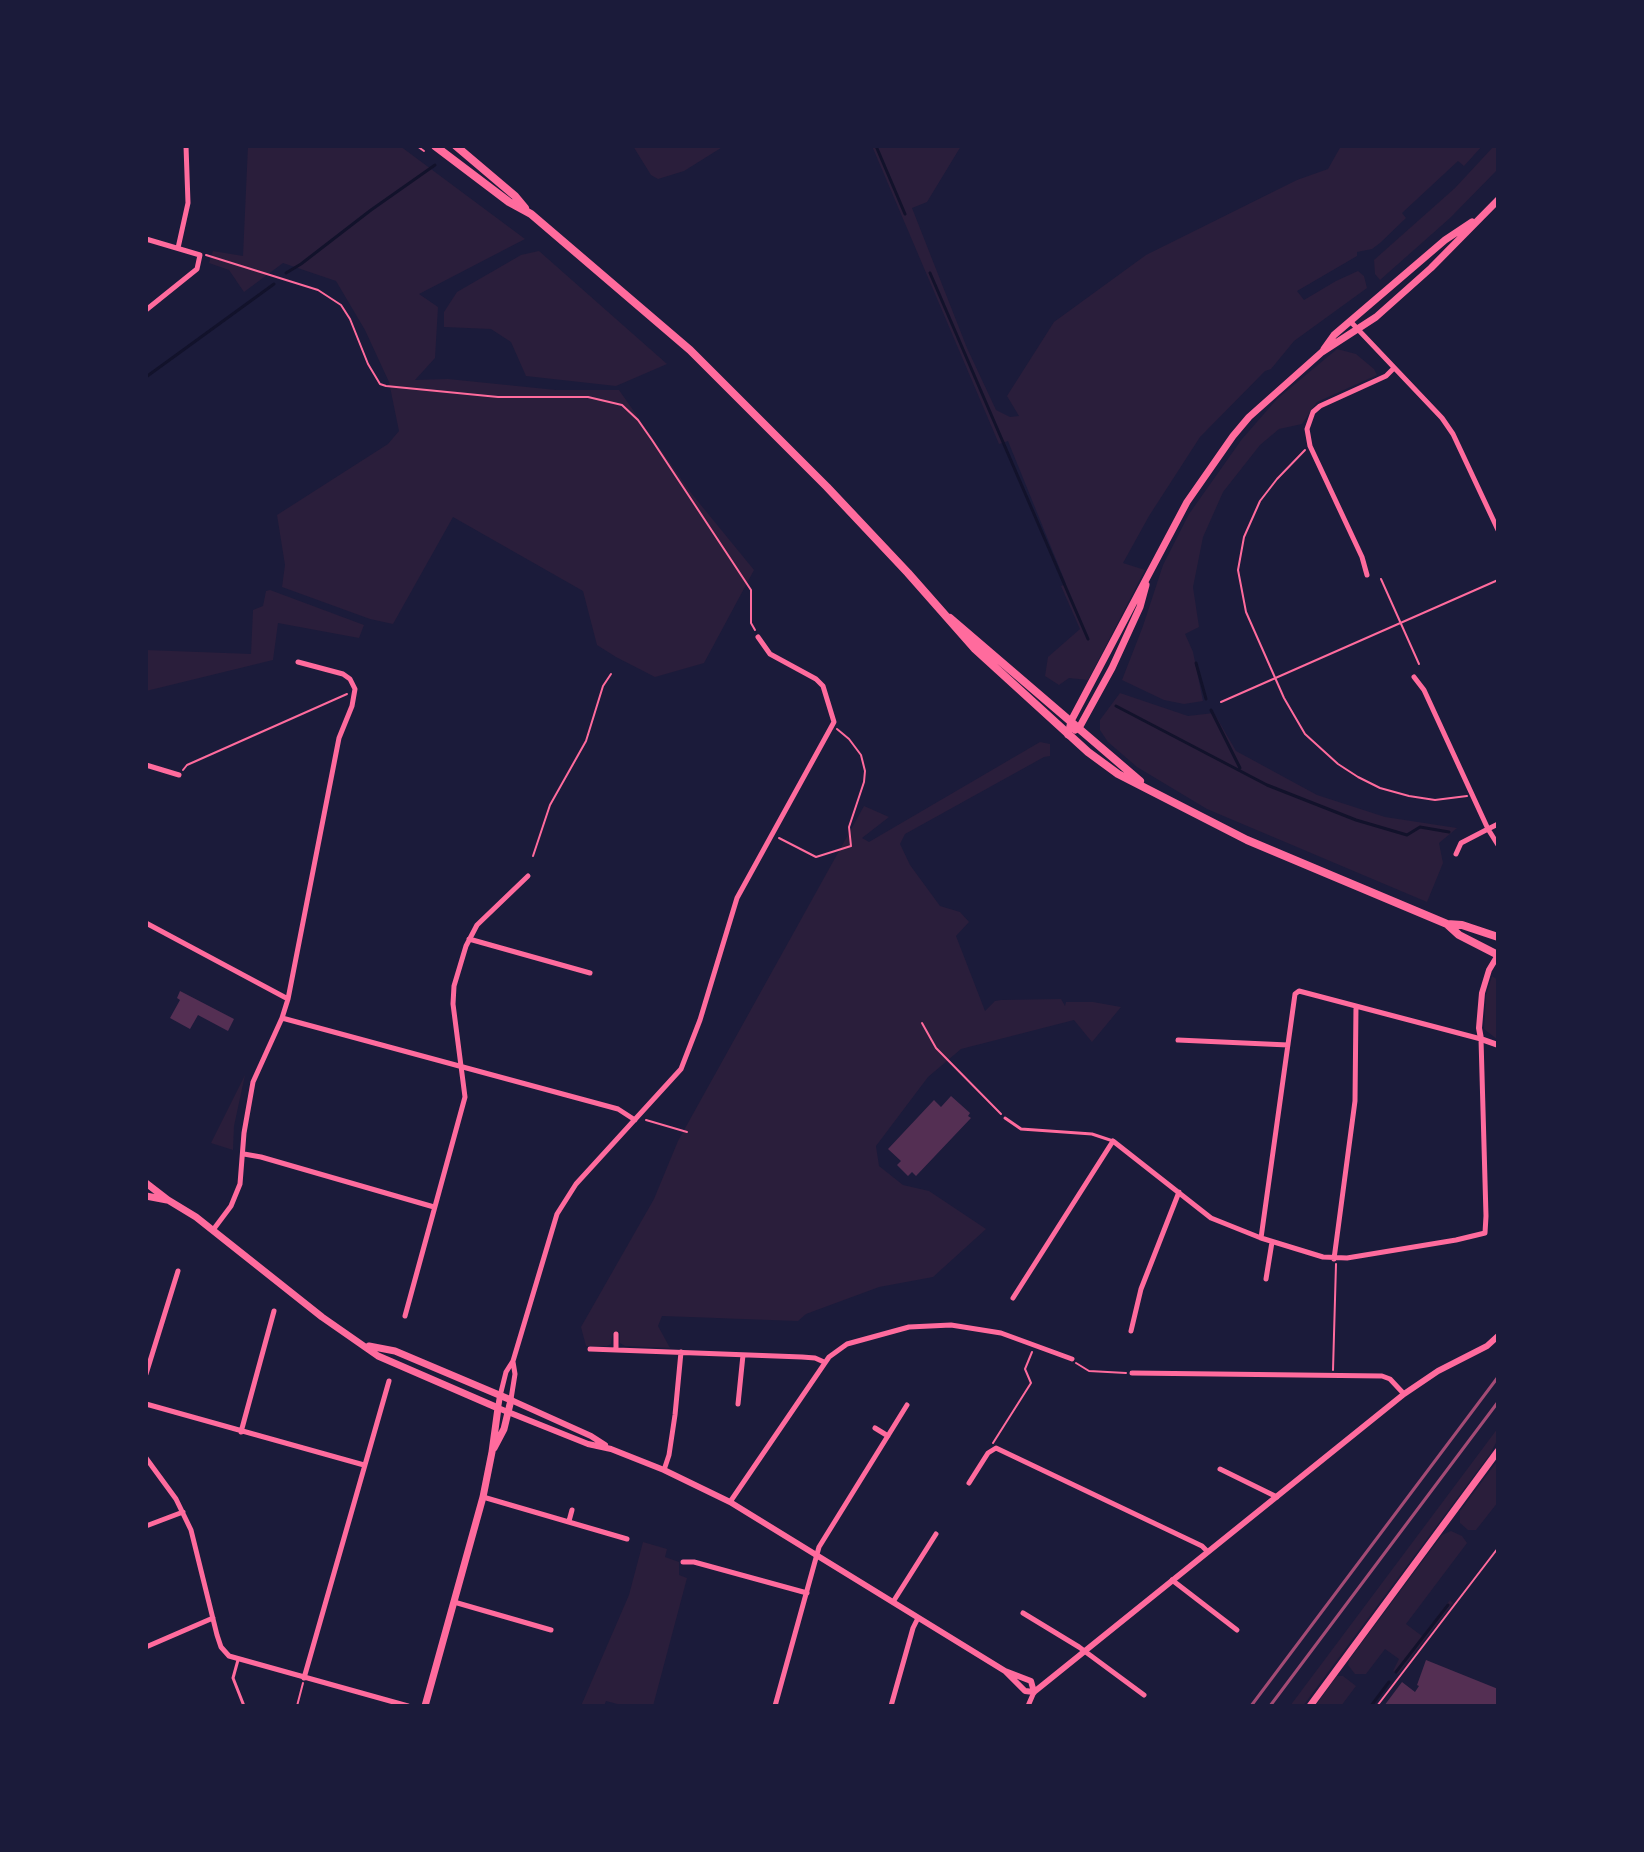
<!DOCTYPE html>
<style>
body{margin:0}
#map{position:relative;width:1644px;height:1852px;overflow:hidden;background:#1b1b3a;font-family:"DejaVu Sans",sans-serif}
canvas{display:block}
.frame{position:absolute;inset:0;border:148px solid #1b1b3a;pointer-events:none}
</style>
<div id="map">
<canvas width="1644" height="1852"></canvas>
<div class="frame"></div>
</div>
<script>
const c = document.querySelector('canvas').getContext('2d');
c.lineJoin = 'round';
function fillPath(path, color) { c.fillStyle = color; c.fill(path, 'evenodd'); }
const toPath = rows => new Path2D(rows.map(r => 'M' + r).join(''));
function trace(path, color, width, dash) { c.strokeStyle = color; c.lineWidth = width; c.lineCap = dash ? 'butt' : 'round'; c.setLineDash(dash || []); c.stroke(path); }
const green = toPath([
 [248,146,400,146,525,239,419,294,438,307,435,358,415,380,448,379,556,390,619,390,691,493,754,570,704,663,655,677,616,657,597,645,583,591,453,517,393,624,370,619,282,587,285,565,277,515,388,444,399,431,389,382,365,330,336,281,283,263,244,292,229,270,209,263,213,251,243,256],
 [633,146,724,146,684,171,658,179,651,175],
 [872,146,961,146,927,202,912,208,967,348,996,410,1010,417,1019,416,1007,396,1054,322,1146,255,1297,180,1328,169,1341,146,1482,146,1464,166,1458,161,1402,213,1406,218,1380,243,1372,249,1357,252,1357,256,1297,291,1304,300,1336,281,1358,271,1364,276,1367,288,1294,341,1271,369,1265,371,1200,437,1149,516,1123,563,1145,570,1088,680,1069,678,1059,685,1045,676,1048,657,1080,629,1061,586,1066,584,1008,441,999,444],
 [1494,146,1498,146,1498,169,1450,218,1380,280,1375,274,1374,260,1455,188],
 [539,251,667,364,616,386,526,376,511,342,491,329,444,327,444,312,457,292,521,255],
 [1337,349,1356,354,1374,369,1377,375,1317,402,1302,424,1279,429,1260,445,1223,492,1203,537,1193,587,1199,627,1185,634,1193,652,1203,701,1184,704,1164,700,1122,680,1143,626,1163,565,1189,514,1242,439,1277,399],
 [270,590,364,625,359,638,278,623,273,660,146,691,146,650,251,654,253,610,263,606,266,591],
 [1120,693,1188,716,1214,713,1236,751,1317,795,1385,817,1457,828,1439,843,1443,863,1427,902,1207,809,1137,767,1108,742,1100,730,1100,720],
 [1040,742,1050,744,1050,756,1044,757,905,834,900,844,910,865,940,906,960,912,969,922,956,936,985,1011,995,1001,1001,1000,1061,999,1065,1006,1066,1002,1093,1002,1121,1007,1092,1042,1074,1020,961,1049,928,1077,876,1146,879,1166,903,1185,929,1191,986,1229,933,1277,879,1287,806,1314,798,1321,662,1316,658,1326,670,1348,625,1346,620,1343,620,1332,613,1332,611,1344,607,1346,586,1346,581,1327,654,1199,678,1141,864,806,889,817,862,838,869,842],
 [1492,976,1498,980,1498,1040,1484,1029,1486,995],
 [245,1075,234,1126,233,1150,211,1143],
 [1498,1428,1498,1439,1490,1454,1303,1706,1290,1706],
 [1498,1460,1498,1502,1476,1530,1468,1530,1460,1523,1460,1511],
 [1451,1531,1462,1536,1467,1543,1406,1624,1422,1636,1450,1600,1453,1603,1398,1674,1393,1671,1399,1659,1385,1649,1366,1674,1355,1674,1348,1665,1349,1660,1442,1535],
 [643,1542,667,1549,665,1557,679,1562,679,1575,687,1578,653,1706,625,1706,606,1701,604,1706,581,1706,629,1595],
 [1337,1676,1343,1676,1356,1686,1341,1706,1315,1706]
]);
const stream = toPath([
 [876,146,905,214],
 [286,273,301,264,371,210,435,165],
 [930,273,1088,639],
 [146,377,274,284],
 [1196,663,1206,699],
 [1116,706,1267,785,1356,820,1407,835,1420,827,1449,832],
 [1211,710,1240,768],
 [1396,1672,1448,1605],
 [1371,1706,1389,1682]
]);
const building = toPath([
 [180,991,234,1019,228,1031,198,1015,190,1029,170,1018,180,1000,177,998],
 [951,1096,970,1113,968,1116,971,1118,916,1176,912,1172,908,1176,897,1165,901,1161,888,1149,934,1100,941,1107],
 [1426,1660,1498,1689,1498,1706,1384,1706,1402,1682,1415,1692,1419,1686,1417,1685]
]);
const path = toPath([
 [417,146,424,151],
 [206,255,318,290,341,305,350,319,368,364,380,384,386,386,498,397,588,397,622,405,638,420,652,440,751,590,751,623,755,630],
 [1305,450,1277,479,1260,501,1244,537,1238,570,1246,612,1284,698,1305,734,1338,764,1358,777,1380,788,1409,796,1435,800,1467,796],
 [1381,579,1419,664],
 [1221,702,1498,580],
 [183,770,187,765,347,694],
 [779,838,816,857,851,846,849,827,864,782,865,771,861,755,849,739,837,729],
 [533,856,550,805,586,741,603,686,611,674],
 [922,1023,936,1048,1001,1114],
 [646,1120,687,1132],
 [1076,1363,1089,1371,1126,1373],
 [1333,1370,1336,1264],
 [993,1443,1031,1383,1025,1369,1032,1352],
 [297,1706,303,1683],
 [1377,1706,1498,1548]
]);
const service = toPath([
 [1005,1118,1021,1129,1092,1134,1113,1141],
 [238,1660,233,1678,244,1706]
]);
const minor = toPath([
 [146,239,200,255,197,269,146,310],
 [178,248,188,203,186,146],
 [1350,321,1442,418,1453,434,1498,530],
 [1367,575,1362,557,1310,446,1307,429,1313,412,1320,406,1386,376,1394,368],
 [1414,677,1424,690,1488,829,1498,824],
 [146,765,179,775],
 [1456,854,1461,843,1488,829,1498,845],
 [146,923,288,999],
 [469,939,590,973],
 [282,1018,618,1109,635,1120],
 [1178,1040,1288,1045],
 [244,1154,261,1157,434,1207],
 [213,1230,231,1206,240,1184,244,1133,253,1082,282,1018,288,999,339,738,352,706,355,689,350,679,343,674,298,662],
 [1334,1259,1355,1101,1356,1006],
 [1266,1279,1272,1242],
 [1013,1298,1113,1141,1211,1218,1261,1238,1323,1257,1347,1258,1456,1240,1485,1233,1486,1216,1481,1039,1299,991,1295,994,1261,1238],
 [405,1316,465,1097,453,1004,454,986,466,946,477,925,528,876],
 [1131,1331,1141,1289,1179,1192],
 [616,1334,616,1350],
 [590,1349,802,1357,815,1358,824,1362],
 [1132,1373,1382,1376,1390,1379,1404,1394],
 [146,1374,178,1271],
 [500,1396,506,1372,513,1361,557,1214,576,1184,681,1069,700,1020,737,898,834,722,823,686,816,679,770,654,758,637],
 [511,1399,515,1374,513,1362],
 [146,1404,364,1465],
 [738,1404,743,1355],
 [875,1428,888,1436],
 [241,1432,274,1311],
 [146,1458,176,1499,191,1530,217,1635,221,1647,229,1656,408,1706],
 [1220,1469,1277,1497],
 [664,1470,669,1455,675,1415,681,1352],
 [969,1483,988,1453,996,1448,1202,1546,1207,1551],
 [483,1497,627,1539],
 [730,1502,829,1357,847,1344,909,1327,951,1325,1001,1333,1072,1359],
 [569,1521,572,1510],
 [146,1526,183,1512],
 [683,1562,694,1562,807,1593],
 [1172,1580,1237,1630],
 [454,1602,551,1630],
 [893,1602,936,1534],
 [1023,1613,1079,1647,1144,1695],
 [146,1647,213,1618],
 [304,1678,389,1381],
 [775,1706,819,1547,907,1405],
 [891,1706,913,1628,918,1618],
 [1028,1706,1034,1692]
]);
const tertiary = toPath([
 [1498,955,1489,970,1482,993,1479,1028,1481,1039,1498,1045],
 [500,1396,498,1408,588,1444,611,1449,664,1470,730,1502,1005,1671,1031,1681,1034,1692],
 [511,1400,591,1436,605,1445],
 [1006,1672,1025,1691,1034,1692],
 [1034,1692,1404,1394,1438,1371,1487,1346,1498,1336]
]);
const secondary = toPath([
 [1324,349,1334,335,1445,240,1472,222],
 [1075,730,1079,728,1112,668,1140,607,1146,585],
 [1068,735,1071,721,1187,502,1233,436,1249,417,1322,352,1376,317,1431,268,1498,200],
 [146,1183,168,1200,196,1217,322,1317,378,1356,498,1408,492,1452,483,1497,425,1706],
 [146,1196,167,1200],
 [369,1346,395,1351,511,1400,504,1429,494,1448],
 [1310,1706,1498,1451]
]);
const primary = toPath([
 [435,146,509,202,531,214,690,350,827,487,908,573,975,649,1088,752,1118,774,1247,840,1447,924,1462,925,1498,937],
 [456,146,515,196,525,208],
 [950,618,1140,781],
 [1448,925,1459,935,1498,955]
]);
const rail = toPath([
 [1251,1706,1498,1377],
 [1270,1706,1498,1402]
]);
fillPath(green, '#2a1e3b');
trace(stream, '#12122b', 3);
fillPath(building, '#542f53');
trace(path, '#ff6b9d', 2);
trace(service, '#ff6b9d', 3);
trace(minor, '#ff6b9d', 5);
trace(tertiary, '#ff6b9d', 6);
trace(secondary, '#ff6b9d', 7);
trace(primary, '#ff6b9d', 8);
trace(rail, '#a44b75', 3);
</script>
